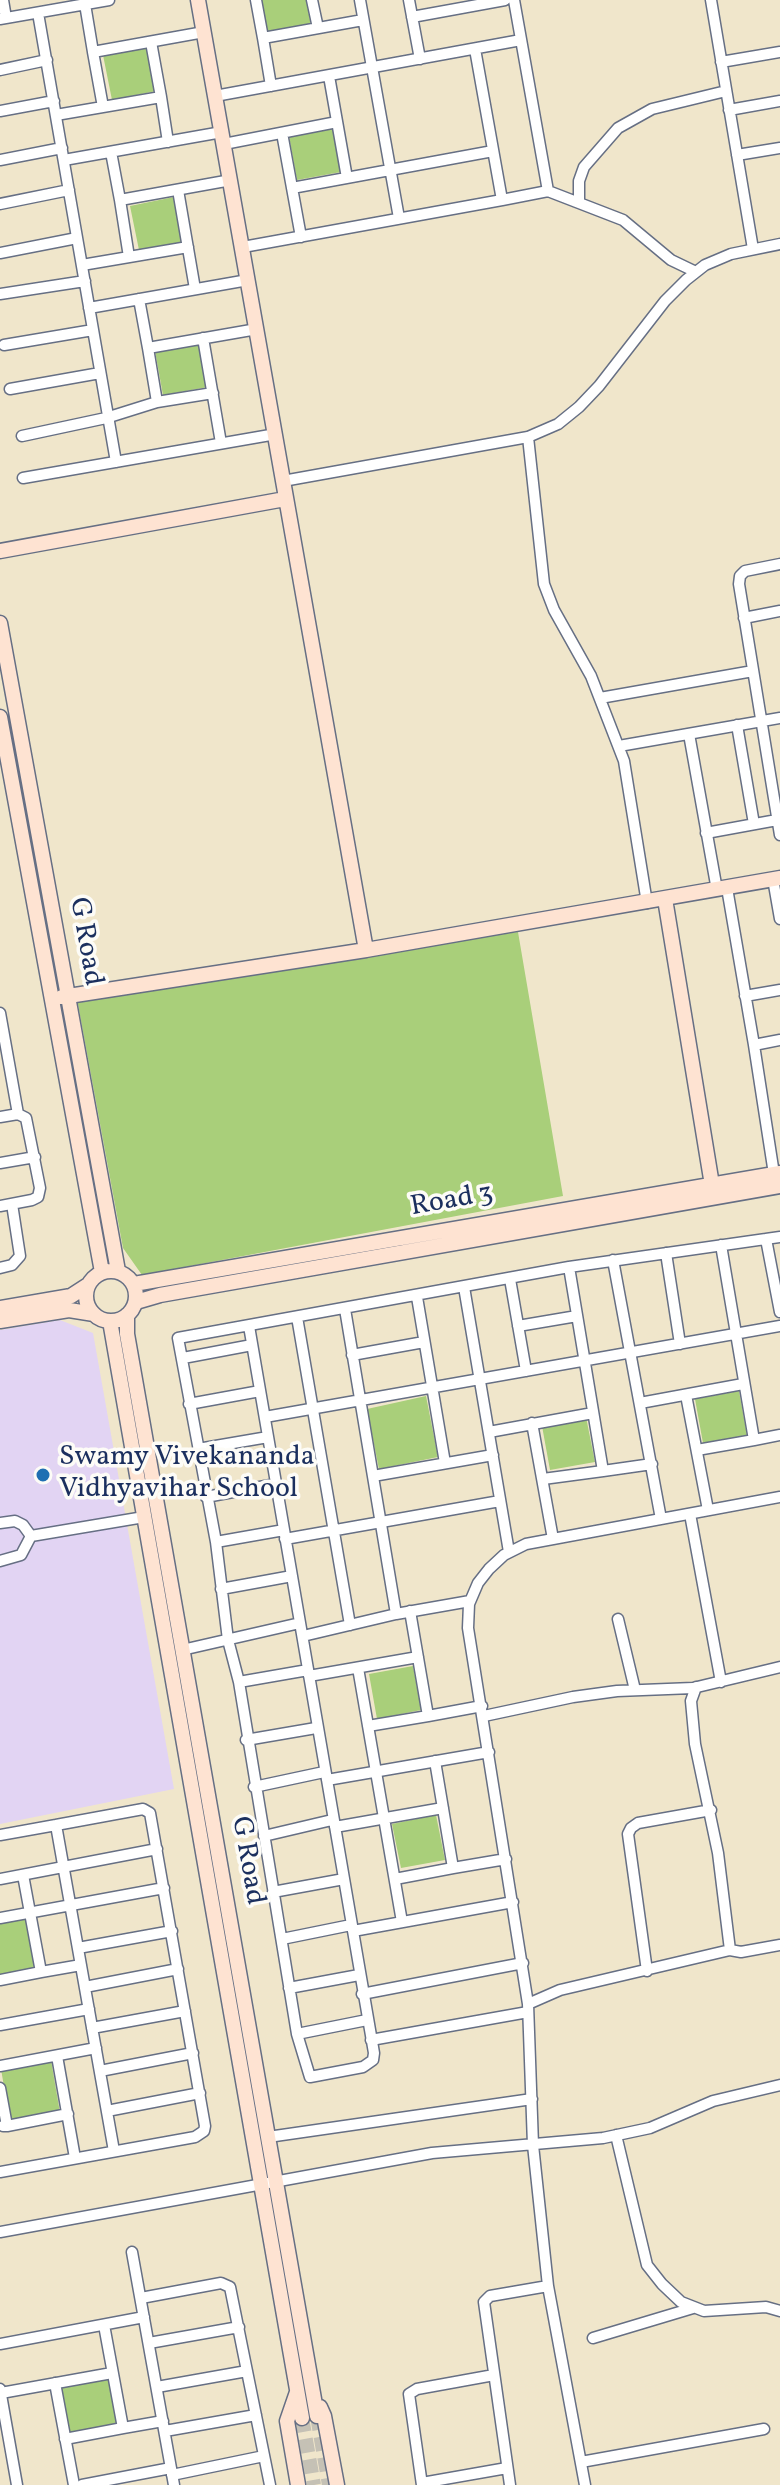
<!DOCTYPE html>
<style>
body{margin:0}
canvas{display:block;background:#f0e6cb}
</style>
<canvas width="780" height="2485"></canvas>
<script>
const c = document.querySelector('canvas').getContext('2d');
c.lineJoin = 'round';
function fillPath(path, color) { c.fillStyle = color; c.fill(path, 'evenodd'); }
const toPath = rows => new Path2D(rows.map(r => 'M' + r).join(''));
function trace(path, color, width, dash) { c.strokeStyle = color; c.lineWidth = width; c.lineCap = dash ? 'butt' : 'round'; c.setLineDash(dash || []); c.stroke(path); }
function drawText(font, color, halo, rows, align = 'center') {
  c.font = font + ' Vollkorn,serif'; c.lineWidth = 7; c.setLineDash([]); c.textBaseline = 'middle'; c.strokeStyle = halo; c.fillStyle = color; for (const [text, x, y, turn = 0] of rows) {
    c.save(); c.translate(x, y); c.rotate((+turn || 0) * Math.PI / 180); c.textAlign = isNaN(turn) ? turn : align; if (halo) c.strokeText(text, 0, 0); c.fillText(text, 0, 0); c.restore();
  }
}
const built = toPath([
 [60,1320,93,1333,174,1789,0,1824,0,1330]
]);
const green = toPath([
 [261,0,306,0,311,25,267,33],
 [148,47,156,91,112,100,103,55],
 [333,127,341,172,297,180,289,136],
 [174,197,183,242,139,250,130,206],
 [199,342,208,387,163,395,155,351],
 [518,932,563,1196,142,1275,123,1248,77,999],
 [739,1391,747,1435,703,1443,695,1399],
 [426,1396,438,1457,379,1469,367,1409],
 [586,1417,595,1462,550,1470,542,1426],
 [413,1666,421,1710,377,1719,369,1674],
 [436,1815,445,1860,401,1868,392,1824],
 [25,1917,35,1970,0,1976,0,1922],
 [51,2060,60,2113,10,2122,1,2069],
 [110,2378,117,2426,69,2433,61,2386]
]);
const secondaryTunnel = toPath([
 [317,2416,329,2485],
 [302,2418,314,2485]
]);
const street = toPath([
 [3,0,6,18],
 [256,0,263,38],
 [312,0,318,28],
 [360,0,399,218],
 [409,0,420,59],
 [711,0,753,249],
 [85,4,93,52,204,32],
 [38,13,116,462],
 [412,17,505,0],
 [0,19,109,0],
 [151,42,161,97],
 [475,49,502,200,548,191,514,0],
 [93,52,103,107],
 [721,62,780,52],
 [0,70,47,60],
 [329,76,347,178],
 [271,86,263,38,363,20],
 [215,96,521,40],
 [729,110,780,101],
 [0,111,54,101],
 [56,115,161,97,168,142],
 [282,133,301,237],
 [224,144,337,122],
 [111,152,120,200,231,180],
 [737,155,780,148],
 [0,160,62,148],
 [64,160,222,132],
 [292,188,493,151],
 [178,190,195,289],
 [548,191,623,220,671,260,696,272],
 [120,200,129,257],
 [579,203,579,181,584,167,618,128,652,109,726,91],
 [0,204,69,190],
 [243,247,502,200],
 [0,253,77,238],
 [82,265,188,247],
 [0,294,85,281],
 [139,299,148,348,257,329],
 [89,308,248,280],
 [203,338,221,443],
 [4,345,93,330],
 [148,348,157,402],
 [10,389,100,373],
 [22,436,106,418,157,402,213,393],
 [528,437,544,584,554,610,591,676,624,761,647,903],
 [23,478,276,434],
 [283,481,528,437,558,424,579,407,599,386,665,301,686,280,705,265,731,254,780,244],
 [780,564,745,571,740,576,739,584,780,835],
 [744,618,780,611],
 [600,698,753,671],
 [737,725,754,824],
 [689,734,717,890],
 [619,746,780,718],
 [706,833,777,820],
 [773,879,780,919],
 [727,888,754,1045,780,1040],
 [745,996,780,990],
 [0,1013,18,1114,26,1118,40,1188,38,1197,32,1200,0,1206],
 [754,1045,774,1174],
 [0,1117,18,1114],
 [0,1163,35,1157],
 [766,1239,780,1312],
 [721,1245,754,1440,780,1435],
 [666,1253,680,1344],
 [613,1260,661,1519],
 [569,1267,603,1471,652,1464],
 [0,1268,12,1265,20,1256,12,1204],
 [510,1279,526,1371],
 [464,1287,509,1552],
 [417,1297,445,1463],
 [345,1309,396,1614],
 [297,1317,350,1625],
 [249,1326,374,2053,373,2060,363,2067,310,2077,297,2034,239,1682,228,1640,216,1542,178,1338,569,1267,780,1237],
 [518,1326,577,1316],
 [352,1355,424,1342],
 [183,1358,252,1345],
 [686,1395,708,1510],
 [640,1403,743,1384],
 [189,1404,260,1391],
 [265,1417,780,1326],
 [532,1423,553,1539],
 [489,1432,593,1413],
 [198,1449,268,1437],
 [697,1450,754,1440],
 [373,1476,493,1455],
 [543,1479,603,1471],
 [206,1497,276,1484],
 [690,1514,721,1682],
 [0,1523,15,1521,23,1525,31,1536],
 [285,1539,500,1501],
 [216,1542,284,1530],
 [0,1561,21,1555,31,1536,144,1517],
 [221,1589,292,1576],
 [410,1611,428,1716,482,1706],
 [618,1619,635,1690],
 [303,1636,396,1614,470,1601],
 [182,1650,300,1623],
 [358,1668,402,1922],
 [309,1676,418,1657],
 [239,1682,308,1670],
 [696,1687,691,1701,695,1744,718,1853,730,1950,741,1952,780,1945],
 [484,1716,573,1697,617,1691,693,1688,780,1667],
 [368,1726,428,1716],
 [246,1740,316,1728],
 [435,1761,453,1868,506,1859],
 [327,1780,489,1752],
 [254,1787,324,1772],
 [335,1827,443,1808],
 [0,1835,56,1825,114,2151],
 [264,1836,332,1820],
 [23,1875,41,1972,81,1965],
 [0,1879,157,1849],
 [395,1879,453,1868],
 [273,1892,344,1879],
 [0,1918,164,1888],
 [353,1931,513,1902],
 [282,1939,351,1925],
 [78,1948,172,1931],
 [647,1971,628,1834,631,1828,638,1823,711,1810],
 [0,1980,41,1972],
 [85,1987,178,1969],
 [289,1988,359,1975],
 [362,1994,523,1963],
 [528,2004,560,1990,730,1950],
 [0,2025,89,2009],
 [92,2028,185,2011],
 [297,2034,367,2020],
 [371,2040,528,2012],
 [57,2056,75,2158],
 [0,2066,96,2048],
 [100,2071,193,2053],
 [0,2088,7,2126,3,2126],
 [107,2111,200,2093],
 [7,2126,68,2114],
 [616,2135,647,2265,662,2284,681,2302,704,2311,766,2307,780,2311],
 [268,2137,532,2099],
 [0,2172,195,2137,204,2131,205,2126,150,1813,143,1809,56,1825],
 [0,2232,432,2153,603,2138,650,2128,713,2101,780,2085],
 [132,2252,174,2485],
 [141,2298,221,2283,230,2287,270,2485],
 [104,2325,123,2428,163,2421],
 [593,2338,693,2308],
 [149,2343,239,2327],
 [0,2344,144,2317],
 [55,2383,74,2485],
 [157,2387,247,2371],
 [0,2389,17,2485],
 [1,2393,112,2373],
 [165,2431,256,2415],
 [65,2439,123,2428],
 [581,2462,764,2429],
 [172,2475,264,2456],
 [422,2483,507,2468],
 [82,2485,171,2468],
 [422,2485,409,2394,417,2389,494,2375],
 [510,2485,484,2302,490,2296,548,2286],
 [585,2485,548,2286,533,2145,528,2004,468,1628,469,1604,478,1583,489,1569,504,1555,526,1544,780,1497]
]);
const secondary = toPath([
 [198,0,366,950,780,878],
 [0,551,285,499],
 [0,623,118,1271],
 [0,717,102,1272],
 [665,899,713,1191],
 [62,997,366,950],
 '86 1296a25 25 0 1 1 50 0a25 25 0 1 1-50 0Z',
 [134,1284,780,1173],
 [136,1302,160,1295,780,1186],
 [0,1308,71,1296,88,1285],
 [127,1315,127,1334,317,2416],
 [0,1321,69,1310,94,1314],
 [110,1321,302,2418],
 [297,2392,287,2421,298,2485],
 [320,2407,324,2416,337,2485]
]);
const markers = [
 [43,1475,8,"#1f6fb2"]
];
const streetNames = [
 ["G Road",84,942,80],
 ["Road 3",452,1202,-10],
 ["G Road",246,1861,80]
];
const poiNames = [
 ["Swamy Vivekananda",59,1459],
 ["Vidhyavihar School",59,1491]
];
fillPath(built, '#e2d4f3');
fillPath(green, '#a9cf7a');
trace(secondaryTunnel, '#c5c1b5', 14, [14, 7]);
trace(street, '#666f84', 13);
trace(secondary, '#666f84', 17);
trace(street, '#fff', 10);
trace(secondary, '#fee3d2', 14);
for (const [x, y, r, color] of markers) { const dot = new Path2D(); dot.arc(x, y, r, 0, 2 * Math.PI); c.fillStyle = color; c.fill(dot); trace(dot, '#fdfcf7', 3); }
drawText('28px', '#1b2f5e', '#fdfcf7', streetNames);
drawText('28px', '#1b2f5e', '#fdfcf7', poiNames, 'left');
</script>
